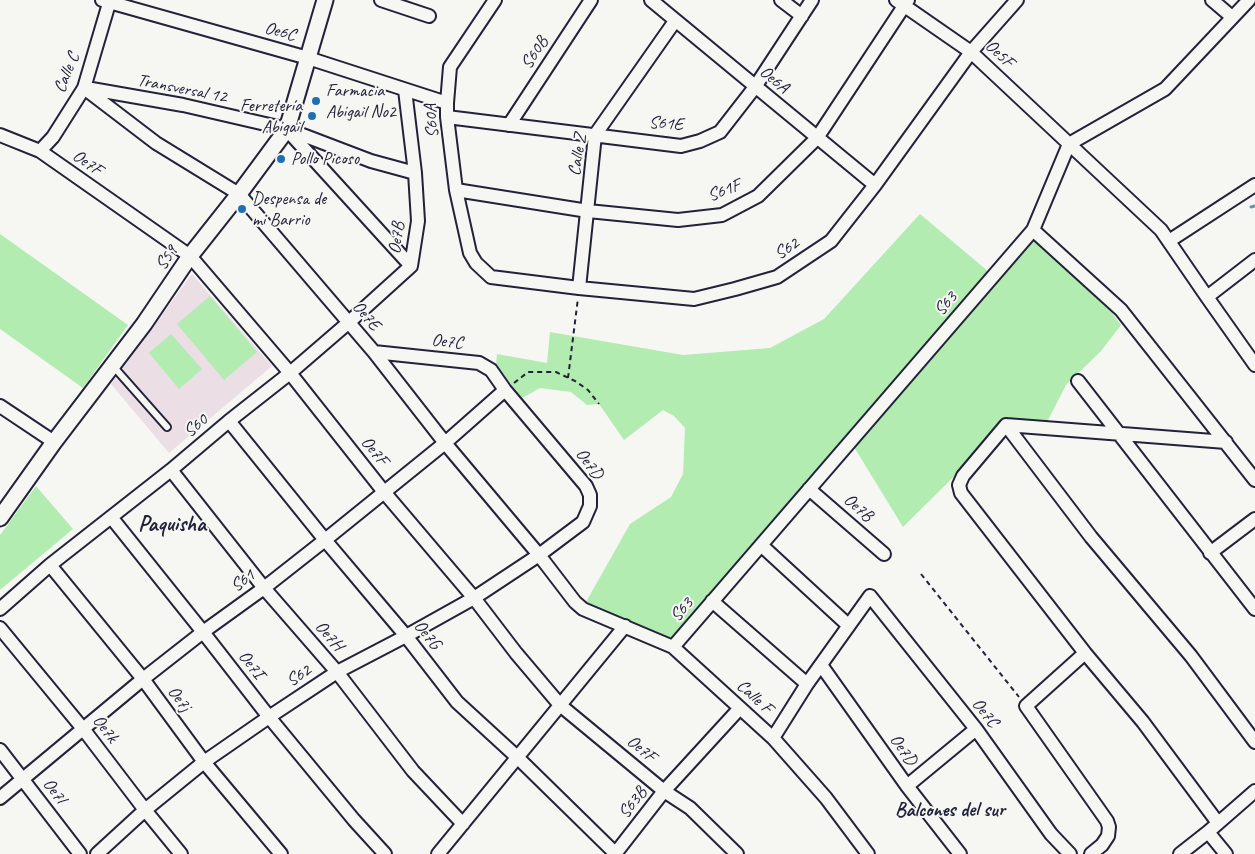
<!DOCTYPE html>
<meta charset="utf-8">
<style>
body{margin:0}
canvas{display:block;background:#f6f6f2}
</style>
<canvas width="1255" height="854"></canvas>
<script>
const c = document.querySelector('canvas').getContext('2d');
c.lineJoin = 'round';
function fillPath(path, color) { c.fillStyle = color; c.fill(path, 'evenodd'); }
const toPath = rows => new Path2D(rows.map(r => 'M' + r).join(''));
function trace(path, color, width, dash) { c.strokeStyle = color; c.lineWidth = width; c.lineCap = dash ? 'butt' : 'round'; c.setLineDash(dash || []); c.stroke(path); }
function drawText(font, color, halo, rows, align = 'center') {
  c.font = font + ' Caveat,sans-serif'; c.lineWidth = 4; c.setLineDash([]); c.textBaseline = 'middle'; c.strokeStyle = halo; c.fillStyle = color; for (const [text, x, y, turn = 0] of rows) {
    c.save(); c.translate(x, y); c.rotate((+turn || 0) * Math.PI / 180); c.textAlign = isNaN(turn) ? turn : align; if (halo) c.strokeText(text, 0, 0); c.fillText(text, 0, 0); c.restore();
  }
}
const built = toPath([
 [192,274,272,366,169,453,111,384]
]);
const green = toPath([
 [920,214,989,272,670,639,586,602,630,524,671,497,683,474,685,428,674,416,663,410,624,440,599,404,587,405,571,392,540,388,522,398,496,365,497,354,547,363,550,332,683,355,770,348,824,319],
 [0,234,128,325,83,388,0,329],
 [1034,238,1111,312,1121,325,1101,351,1066,385,1044,428,1006,425,903,527,854,447],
 [210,296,257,352,224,380,177,324],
 [171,334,202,369,179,389,149,353],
 [36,486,73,529,0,590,0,535]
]);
const stream = toPath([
 [1251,207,1255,206]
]);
const path = toPath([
 [568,378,578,298],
 [514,383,528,372,556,372,575,381,588,390,599,404],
 [921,574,1019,697]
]);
const service = toPath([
 [113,366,167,427]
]);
const minor = toPath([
 [102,0,308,58,447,103],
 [381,0,429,16],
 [495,0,450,67,447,103,447,117,456,190,470,253,476,263,491,277,579,288,694,299,735,289,777,277,831,241,875,185,971,52,1017,0],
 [651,0,875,185],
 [781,0,802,16],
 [896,0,971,52,1161,230,1207,297,1255,365],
 [1212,0,1232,17],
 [84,88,156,143,239,194,374,352,445,443,539,555,575,602,583,609,673,647,773,738,826,798,868,854],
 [86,88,183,105,287,129,371,161,415,173],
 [405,90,415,173,418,221,411,266],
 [447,117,681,146,700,141,720,132,755,87,812,0],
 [509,125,591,0],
 [288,131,411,266],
 [0,135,40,151,190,256,290,373,384,492,474,598,516,653,560,705,664,791,690,808,737,854],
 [40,151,53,137,84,88,110,0],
 [456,190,588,211,678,220,722,215,758,196,817,138,908,0],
 [1033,230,1121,310,1255,480],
 [1169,241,1255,185],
 [579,288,595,135,675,21],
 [1207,297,1255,260],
 [1078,381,1255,609],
 [0,406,54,442],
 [229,421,325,540,406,636,457,702,517,757,615,853],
 [1006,425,963,476,959,485,961,493,1085,653,1143,722,1218,823],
 [1006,425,1091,537,1191,656,1255,742],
 [1006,425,1226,442],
 [171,470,264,588,337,672,413,771,463,824],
 [809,489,884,554],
 [111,517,203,632,269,717,354,820,385,854],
 [761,545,848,625],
 [1210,553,1255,519],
 [50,565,143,679,204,762,281,854],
 [712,601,807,684],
 [0,609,50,565,171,470,229,421,290,373,348,323,411,266],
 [0,628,84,730,145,810,181,854],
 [673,647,1033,230,1069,144,1165,89,1249,0],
 [1085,653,1026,706,1107,821,1109,827,1108,836,1102,845,1091,854],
 [821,665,907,786,960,854],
 [773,738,807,684,870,596,976,729,1051,834,1070,854],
 [0,750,80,854],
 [907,786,976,729],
 [0,798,143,679,203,632,264,588,325,540,445,443,505,390],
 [1208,832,1226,854],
 [97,854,145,810,204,762,269,717,337,672,406,636,474,598,539,555,583,522,590,506,590,495,586,486,505,390,491,370,479,363,374,352],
 [438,854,625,626],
 [615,854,664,791,740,708],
 [1180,854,1208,832,1255,791]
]);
const tertiary = toPath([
 [0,518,54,442,144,324,190,256,239,194,287,129,325,0]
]);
const markers = [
 [316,101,5,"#1f6fb2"],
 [312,116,5,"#1f6fb2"],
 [281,159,5,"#1f6fb2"],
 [242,209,5,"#1f6fb2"]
];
const streetNames = [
 ["Oe6C",280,32,15],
 ["S60B",535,53,-57],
 ["Oe5F",999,54,43],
 ["Calle C",67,73,-68],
 ["Oe6A",774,80,40],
 ["Transversal 12",182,89,11],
 ["S60A",432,121,-94],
 ["S61E",666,124,4],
 ["Calle Z",578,155,-81],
 ["Oe7F",87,163,35],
 ["S61F",724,191,-21],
 ["Oe7B",397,238,-82],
 ["S62",787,249,-33],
 ["S59",167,258,-55],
 ["S63",946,304,-49],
 ["Oe7E",366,316,49],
 ["Oe7C",447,342,6],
 ["S60",196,426,-40],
 ["Oe7F",374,451,51],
 ["Oe7D",589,464,53],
 ["Oe7B",858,508,41],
 ["S61",243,581,-37],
 ["S63",682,610,-49],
 ["Oe7G",427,635,51],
 ["Oe7H",329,636,49],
 ["Oe7I",251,665,52],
 ["S62",299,676,-33],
 ["Calle F",754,697,42],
 ["Oe7j",179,699,53],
 ["Oe7C",985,713,52],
 ["Oe7k",105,729,52],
 ["Oe7F",641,749,40],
 ["Oe7D",903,750,55],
 ["Oe7l",54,791,53],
 ["S63B",633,803,-52]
];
const poiNames = [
 ["Farmacia",326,91],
 ["Abigail No2",326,112],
 ["Ferretería",302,106,"right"],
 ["Abigail",302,127,"right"],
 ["Pollo Picoso",291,159],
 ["Despensa de",252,199],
 ["mi Barrio",252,220]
];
const quarterNames = [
 ["Balcones del sur",950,811]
];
const districtNames = [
 ["Paquisha",172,525]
];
fillPath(built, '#ebdee5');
fillPath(green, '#b3ecb1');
trace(stream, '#6692ab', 3);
trace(service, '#22223b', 10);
trace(minor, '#22223b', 16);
trace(tertiary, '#22223b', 19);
trace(path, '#22223b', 2, [5, 4]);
trace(service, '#f6f6f2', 6);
trace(minor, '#f6f6f2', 12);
trace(tertiary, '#f6f6f2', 15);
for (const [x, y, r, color] of markers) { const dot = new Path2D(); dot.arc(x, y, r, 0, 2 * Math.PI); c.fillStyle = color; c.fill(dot); trace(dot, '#f6f6f2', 2); }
drawText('18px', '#22223b', '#f6f6f2', streetNames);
drawText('18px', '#22223b', '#f6f6f2', poiNames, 'left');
drawText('bold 20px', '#22223b', '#f6f6f2', quarterNames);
drawText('bold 22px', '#22223b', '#f6f6f2', districtNames);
</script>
